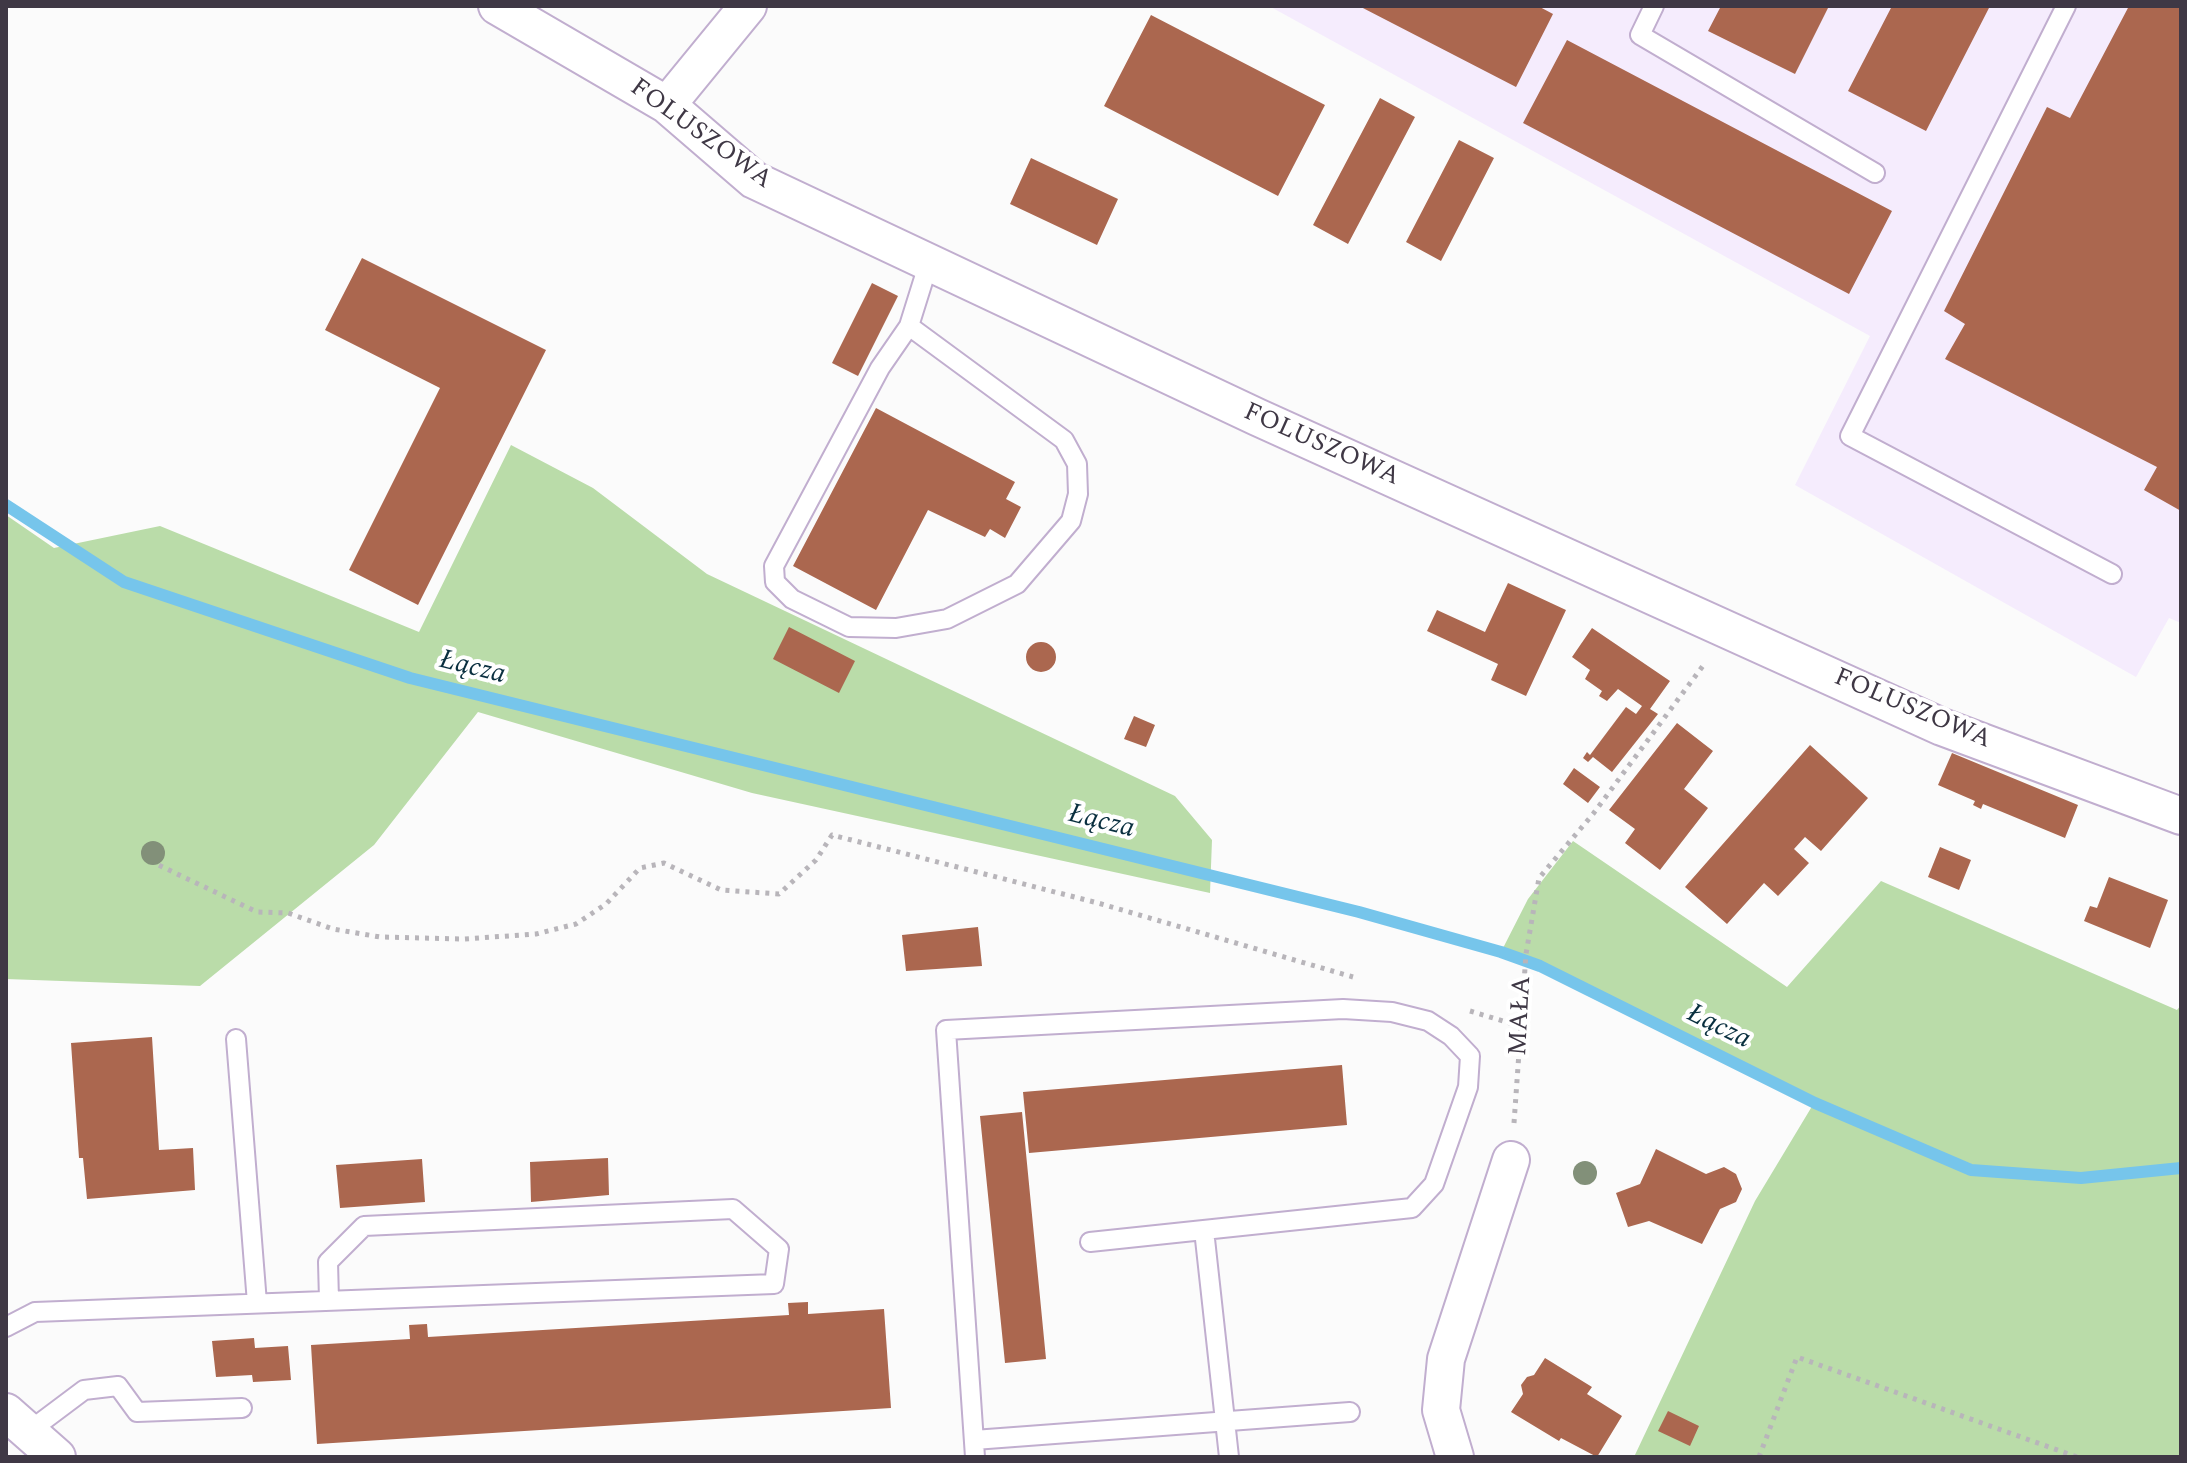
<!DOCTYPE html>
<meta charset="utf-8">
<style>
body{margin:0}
#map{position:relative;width:2187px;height:1463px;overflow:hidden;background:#fbfbfb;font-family:Spectral,serif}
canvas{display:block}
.frame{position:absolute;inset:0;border:8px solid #3f3845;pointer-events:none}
</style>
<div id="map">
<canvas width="2187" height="1463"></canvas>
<div class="frame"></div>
</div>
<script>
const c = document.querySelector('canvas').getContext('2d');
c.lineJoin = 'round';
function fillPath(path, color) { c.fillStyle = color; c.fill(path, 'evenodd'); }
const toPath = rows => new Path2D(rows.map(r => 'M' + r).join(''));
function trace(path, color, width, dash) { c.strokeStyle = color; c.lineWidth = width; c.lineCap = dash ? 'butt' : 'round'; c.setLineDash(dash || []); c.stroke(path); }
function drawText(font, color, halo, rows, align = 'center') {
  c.font = font + ' Spectral,serif'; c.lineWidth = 8; c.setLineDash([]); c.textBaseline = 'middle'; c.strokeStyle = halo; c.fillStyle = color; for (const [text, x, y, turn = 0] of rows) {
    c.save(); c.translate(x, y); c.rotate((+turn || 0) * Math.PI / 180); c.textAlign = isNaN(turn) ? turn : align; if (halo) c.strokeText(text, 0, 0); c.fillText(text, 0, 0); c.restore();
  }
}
const built = toPath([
 [1269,6,2181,6,2181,623,2169,618,2136,677,1795,485,1870,336]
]);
const green = toPath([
 [511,445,593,488,707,574,1175,796,1212,840,1210,893,752,793,478,712,374,845,200,986,6,979,6,515,54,548,160,526,419,632],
 [1573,841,1787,987,1881,881,2177,1010,2181,1005,2181,1457,1634,1457,1755,1201,1814,1103,1501,952,1528,899]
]);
const stream = toPath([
 [6,505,124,582,410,678,1359,912,1501,952,1540,966,1815,1103,1971,1170,2081,1178,2181,1168]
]);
const building = toPath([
 [1359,6,1538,6,1553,14,1516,87],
 [1721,6,1829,6,1795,74,1708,31],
 [1892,6,1990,6,1926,131,1848,91],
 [2129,6,2181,6,2181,511,2144,490,2157,467,1945,359,1965,324,1944,311,2047,107,2070,118],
 [1151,15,1325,105,1278,196,1104,106],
 [1567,40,1892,211,1849,294,1523,123],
 [1380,98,1415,117,1348,244,1313,225],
 [1459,140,1494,158,1441,261,1406,242],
 [1031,158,1118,199,1097,245,1010,204],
 [362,258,546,350,418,605,349,570,440,388,325,330],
 [872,283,898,296,858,376,832,363],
 [876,408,1015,482,1006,499,1021,507,1005,538,990,529,985,537,928,510,876,610,793,566],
 [1508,583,1566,610,1526,696,1491,680,1498,664,1427,631,1437,610,1485,632],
 [789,627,855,661,839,693,773,659],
 [1592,628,1670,681,1650,709,1658,714,1612,772,1593,757,1588,762,1583,758,1587,752,1590,755,1626,707,1636,714,1642,706,1618,689,1607,701,1599,696,1602,691,1585,679,1590,670,1572,657],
 '1026 657a15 15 0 1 1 30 0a15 15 0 1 1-30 0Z',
 [1134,716,1155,725,1146,747,1124,739],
 [1677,723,1713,751,1684,789,1708,808,1660,870,1625,843,1635,829,1609,810],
 [1810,745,1868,798,1821,851,1805,837,1794,849,1809,863,1778,896,1764,883,1727,924,1685,887],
 [1952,753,2078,805,2065,838,1983,804,1981,809,1973,805,1975,801,1938,785],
 [1574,768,1600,787,1588,803,1563,784],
 [1940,847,1971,860,1959,890,1928,877],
 [2109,877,2168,900,2150,948,2084,921,2090,906,2097,908],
 [978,927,982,966,906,971,902,935],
 [152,1037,159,1150,193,1148,195,1190,87,1199,83,1158,79,1158,71,1043],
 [1342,1065,1347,1125,1029,1153,1023,1092],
 [1022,1112,1046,1359,1005,1363,980,1116],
 [1656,1149,1706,1174,1724,1167,1736,1174,1742,1189,1736,1202,1720,1209,1702,1244,1649,1221,1628,1227,1616,1193,1640,1184],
 [608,1158,609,1195,531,1202,530,1162],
 [422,1159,425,1202,340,1208,336,1165],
 [808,1302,808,1314,884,1309,891,1408,317,1444,311,1345,410,1339,409,1325,427,1324,428,1337,789,1315,788,1303],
 [254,1338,255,1348,288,1346,291,1380,253,1382,252,1375,216,1377,212,1341],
 [1545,1358,1592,1387,1587,1394,1622,1416,1597,1457,1561,1438,1559,1441,1511,1412,1523,1394,1521,1385,1527,1377,1534,1375],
 [1668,1411,1699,1426,1690,1446,1658,1431]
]);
const path = toPath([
 [150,861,257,912,288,913,333,929,380,937,464,939,536,934,576,924,606,904,640,868,664,863,721,890,779,894,816,860,832,835,1098,903,1353,977],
 [1470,1011,1523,1027],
 [1514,1123,1526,954,1539,878,1593,814,1705,663],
 [1759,1457,1797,1357,2077,1457]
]);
const service = toPath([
 [1654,6,1640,35,1875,173],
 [2066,6,1850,436,2112,574],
 [909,326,1064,440,1077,464,1078,494,1071,521,1017,584,947,619,896,628,849,627,792,599,775,582,774,566,880,368,909,326,929,262],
 [236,1039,257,1303],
 [1204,1230,1229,1457],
 [6,1327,35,1312,774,1284,779,1249,733,1209,364,1226,328,1262,329,1300],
 [28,1432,84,1390,118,1386,137,1412,242,1408],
 [974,1440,1350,1412],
 [975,1457,946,1030,1343,1009,1392,1012,1428,1021,1451,1036,1470,1056,1468,1087,1434,1184,1412,1208,1090,1242]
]);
const minor = toPath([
 [497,6,667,105,754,180,1257,417,1942,727,2181,816],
 [667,105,748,6],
 [6,1412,57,1457],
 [1455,1457,1441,1410,1446,1359,1511,1160]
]);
const trees = [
 [153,853],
 [1585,1173]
];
const streetNames = [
 ["FOLUSZOWA",700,135,36],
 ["FOLUSZOWA",1321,446,24],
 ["FOLUSZOWA",1912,710,23],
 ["MAŁA",1522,1016,-87]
];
const waterNames = [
 ["Łącza",472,669,14],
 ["Łącza",1101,823,14],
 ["Łącza",1718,1028,26]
];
fillPath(built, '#f5ecfd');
fillPath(green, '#badca9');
trace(stream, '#76c5eb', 12);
fillPath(building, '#ab674f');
trace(service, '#c1aecf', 22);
trace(minor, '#c1aecf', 40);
trace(path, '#b8b5ba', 5, [4, 6]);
trace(service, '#fff', 18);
trace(minor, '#fff', 36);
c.fillStyle = '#829079';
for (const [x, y] of trees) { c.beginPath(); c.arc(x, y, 12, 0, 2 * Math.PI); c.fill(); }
drawText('26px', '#3f3845', '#fff', streetNames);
drawText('italic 28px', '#092f3f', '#fff', waterNames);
</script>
